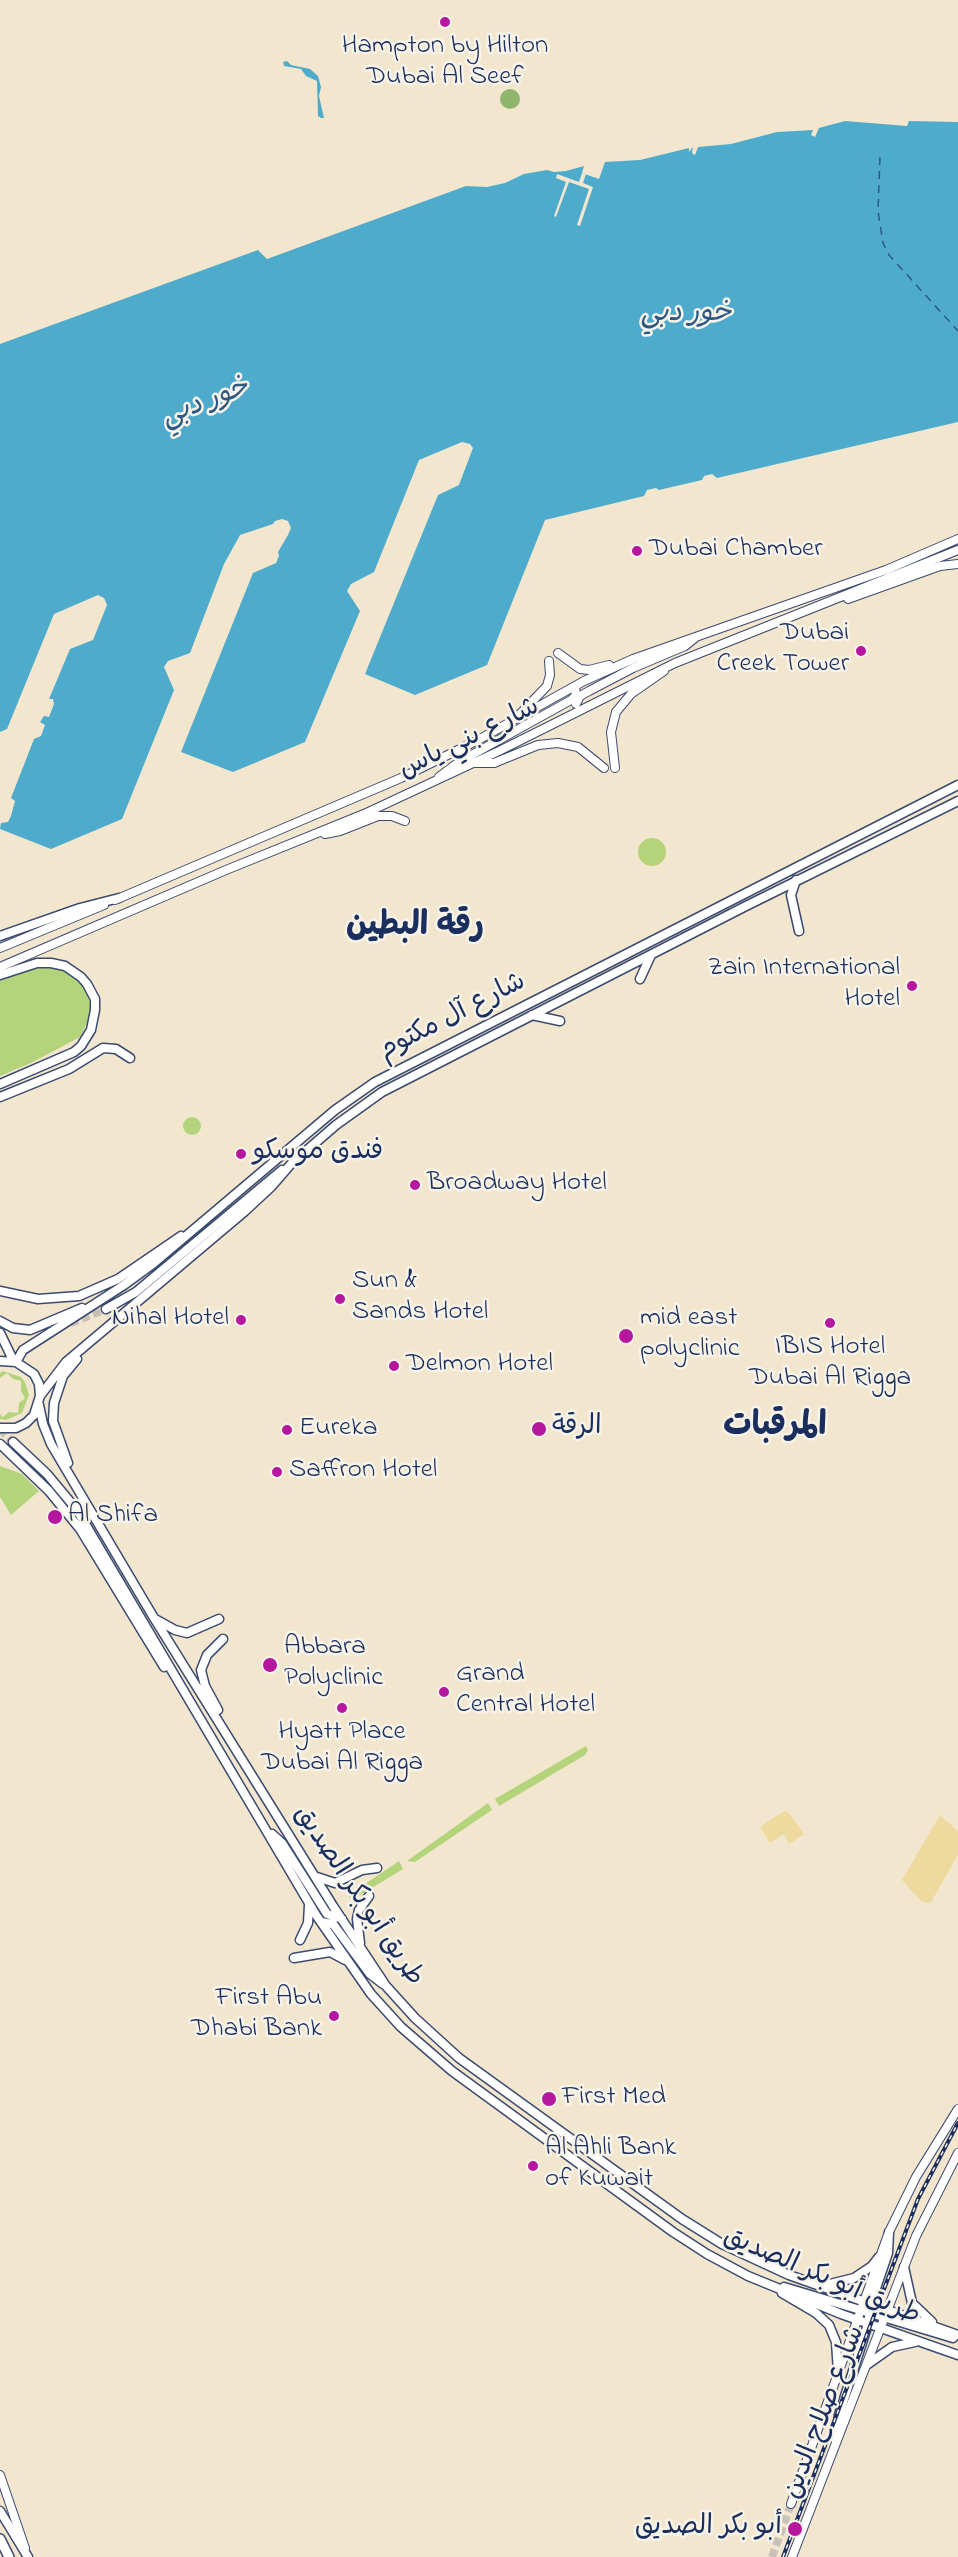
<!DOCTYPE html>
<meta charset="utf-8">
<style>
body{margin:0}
canvas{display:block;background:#f2e6ce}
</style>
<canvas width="958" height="2557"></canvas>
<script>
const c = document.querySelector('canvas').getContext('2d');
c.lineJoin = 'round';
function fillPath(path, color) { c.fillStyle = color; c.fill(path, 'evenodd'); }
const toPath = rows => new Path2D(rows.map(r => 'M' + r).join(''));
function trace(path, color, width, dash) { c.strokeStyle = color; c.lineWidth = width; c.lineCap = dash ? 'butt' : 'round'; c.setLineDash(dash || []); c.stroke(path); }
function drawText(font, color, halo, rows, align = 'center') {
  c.font = font + ' "Indie Flower","Playpen Sans Arabic",sans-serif'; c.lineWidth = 5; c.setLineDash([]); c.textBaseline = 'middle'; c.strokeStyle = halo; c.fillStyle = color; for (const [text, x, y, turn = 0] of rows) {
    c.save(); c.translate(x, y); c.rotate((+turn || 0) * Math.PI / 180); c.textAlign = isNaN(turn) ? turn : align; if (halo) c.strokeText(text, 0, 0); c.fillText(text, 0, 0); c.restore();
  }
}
const green = toPath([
 '638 852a14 14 0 1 1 28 0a14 14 0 1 1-28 0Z',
 [41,964,60,965,79,980,88,992,91,1016,80,1037,31,1063,0,1076,0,980],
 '183 1126a9 9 0 1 1 18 0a9 9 0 1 1-18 0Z',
 [3,1371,21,1377,25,1382,29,1395,22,1413,6,1420,0,1419,0,1414,3,1417,9,1412,18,1413,19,1403,25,1398,21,1391,21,1381,13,1379,7,1373,0,1378,0,1373],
 [0,1466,22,1474,39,1491,11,1515,0,1497],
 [586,1746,588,1750,585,1755,499,1806,495,1799],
 [488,1803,492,1810,415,1862,407,1861],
 [399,1861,403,1869,352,1900,349,1896,356,1890]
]);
const forest = toPath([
 '500 99a10 10 0 1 1 20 0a10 10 0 1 1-20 0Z'
]);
const sand = toPath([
 [784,1811,789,1813,804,1834,789,1844,784,1834,770,1843,760,1827],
 [940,1815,958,1831,958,1855,931,1902,927,1903,922,1902,902,1880]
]);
const water = toPath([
 [287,61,291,65,310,69,318,76,321,87,319,96,324,118,321,118,318,116,317,81,306,76,301,69,284,66,283,62],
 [845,121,907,126,909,121,958,122,958,422,717,478,712,474,704,476,702,480,659,490,656,488,647,490,644,496,545,520,487,665,415,695,365,674,438,495,459,485,473,448,470,444,462,442,419,460,374,572,351,584,347,591,360,611,305,742,233,772,181,752,253,573,276,563,279,556,278,552,288,535,291,528,288,521,282,519,275,521,273,524,240,535,224,564,190,653,168,661,164,667,174,690,122,819,51,849,0,829,1,823,8,822,11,816,15,801,11,798,34,739,41,736,45,725,40,722,44,716,49,717,54,704,53,699,49,699,70,649,93,640,107,605,104,598,98,595,54,614,7,729,0,732,0,344,258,250,267,259,466,186,487,187,505,183,524,174,547,170,554,172,566,171,584,166,582,173,599,179,605,162,640,160,689,148,689,152,693,147,692,153,695,155,698,147,731,144,777,132,813,130,811,135,815,137,819,128]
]);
const pier = toPath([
 [582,173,586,174,583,183,593,187,580,226,577,225,589,189,569,182,556,217,554,216,566,182,556,178,557,174,579,182]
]);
const ferry = toPath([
 [880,157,878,211,883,243,889,255,958,331]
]);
const secondaryTunnel = toPath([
 [772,2557,791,2504]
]);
const primaryTunnel = toPath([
 [35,1328,69,1324,106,1309],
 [0,1429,13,1442]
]);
const secondary = toPath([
 [848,599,940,566,958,564],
 [558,653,580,669,589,670,609,665],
 [576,704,580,696,589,691,633,668,685,646,695,638],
 [520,714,547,686,550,675,549,661],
 [476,763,494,763,538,745,558,743,578,747,604,768],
 [615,768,611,732,616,712,631,694,664,671],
 [439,777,459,762,571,700,576,695,575,686],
 [325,834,340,831,378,816,392,816,405,821],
 [115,900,401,778,478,740,584,681,633,659,886,570,958,539],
 [0,948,104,905],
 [0,967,226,870,364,814,499,751,675,663,958,550],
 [0,2475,25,2548],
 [791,2504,889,2232,916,2177,958,2109],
 [792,2557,916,2236,958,2153]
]);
const primary = toPath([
 [796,880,791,895,799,931],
 [0,936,80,908,119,898],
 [0,975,37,963,51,963,65,966,81,977,87,984,95,999,95,1010,91,1030,81,1046,74,1052,0,1084],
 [640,979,651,955],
 [532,1015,560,1021],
 [0,1097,69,1069,103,1048,116,1049,130,1058],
 [0,1291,38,1299,79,1296,118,1279,181,1236],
 [106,1309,136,1292,282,1170],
 [0,1321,13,1328,30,1330,82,1308],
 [0,1333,14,1362],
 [0,1361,16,1362,34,1374,39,1384,40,1396,34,1415,26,1423,16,1428,0,1428],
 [16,1362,23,1350,124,1285,154,1263,335,1110,375,1082,958,785],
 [40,1396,66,1362,244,1212,272,1186,291,1164,336,1125,382,1092,746,906,958,801],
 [39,1405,43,1424,51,1444,154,1618,333,1906,386,1986,415,2018,459,2058,682,2219,722,2244,789,2275,958,2335],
 [13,1442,47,1474,77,1510,316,1915,371,1994,401,2027,452,2071,673,2232,707,2254,748,2276,841,2314,958,2355],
 [0,1444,49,1491,80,1529,164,1667],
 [68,1463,53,1421,54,1403,63,1376,77,1359],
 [157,1620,175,1630,187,1633,219,1619],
 [218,1710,205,1686,201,1670,207,1655,223,1639],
 [272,1834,282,1843,327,1914,342,1919],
 [317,1877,335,1883,362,1870,377,1868],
 [321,1922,333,1924,370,1974,383,1984],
 [300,1940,308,1923,309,1905],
 [360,1943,357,1919,359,1910,369,1896],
 [294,1958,330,1952,345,1960],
 [904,2267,912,2303,932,2322],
 [822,2286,854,2278,872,2266,879,2257],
 [784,2287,953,2338],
 [782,2293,816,2313,829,2325,836,2342,838,2372],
 [868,2364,892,2347,915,2342],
 [836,2441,839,2415,868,2324,871,2303,888,2253,889,2232],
 [0,2511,28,2557]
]);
const motorway = toPath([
 [0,2539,9,2557]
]);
const rail = toPath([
 [783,2557,918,2199,958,2123]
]);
const markers = [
 [445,22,6,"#b5179e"],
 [637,551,6,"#b5179e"],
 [861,651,6,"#b5179e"],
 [912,986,6,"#b5179e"],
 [241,1154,6,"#b5179e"],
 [415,1185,6,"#b5179e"],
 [340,1299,6,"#b5179e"],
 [241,1320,6,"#b5179e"],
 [830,1323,6,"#b5179e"],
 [626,1336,8,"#b5179e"],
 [394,1366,6,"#b5179e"],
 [539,1429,8,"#b5179e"],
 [287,1430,6,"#b5179e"],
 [277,1472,6,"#b5179e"],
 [55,1517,8,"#b5179e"],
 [270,1665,8,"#b5179e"],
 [444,1692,6,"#b5179e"],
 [342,1708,6,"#b5179e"],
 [334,2016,6,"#b5179e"],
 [549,2099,8,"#b5179e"],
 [533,2166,6,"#b5179e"],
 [795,2529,8,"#b5179e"]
];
const poiNames = [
 ["Hampton by Hilton",445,48,"center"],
 ["Dubai Al Seef",445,79,"center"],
 ["Dubai Chamber",649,551],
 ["Dubai",849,635,"right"],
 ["Creek Tower",849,666,"right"],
 ["Zain International",900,970,"right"],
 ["Hotel",900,1001,"right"],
 ["فندق موسكو",253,1154],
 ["Broadway Hotel",427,1185],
 ["Sun &",352,1283],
 ["Sands Hotel",352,1314],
 ["Nihal Hotel",229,1320,"right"],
 ["mid east",640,1320],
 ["polyclinic",640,1351],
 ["IBIS Hotel",830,1349,"center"],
 ["Dubai Al Rigga",830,1380,"center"],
 ["Delmon Hotel",406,1366],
 ["الرقة",552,1429],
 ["Eureka",299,1430],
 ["Saffron Hotel",289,1472],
 ["Al Shifa",68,1517],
 ["Abbara",284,1649],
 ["Polyclinic",284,1680],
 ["Grand",456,1676],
 ["Central Hotel",456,1707],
 ["Hyatt Place",342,1734,"center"],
 ["Dubai Al Rigga",342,1765,"center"],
 ["First Abu",322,2000,"right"],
 ["Dhabi Bank",322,2031,"right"],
 ["First Med",562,2099],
 ["Al Ahli Bank",545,2150],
 ["of Kuwait",545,2181],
 ["أبو بكر الصديق",782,2529,"right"]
];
const streetNames = [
 ["شارع بني ياس",470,740,-26],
 ["شارع آل مكتوم",453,1018,-27],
 ["طريق أبو بكر الصديق",357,1897,56],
 ["طريق أبو بكر الصديق",821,2278,23],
 ["شارع صلاح الدين",826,2413,-69]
];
const waterNames = [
 ["خور دبي",686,315],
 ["خور دبي",206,404,-21]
];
const districtNames = [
 ["رقة البطين",415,929],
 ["المرقبات",775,1429]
];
fillPath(green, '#b4d47c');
fillPath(forest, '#8fb66c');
fillPath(sand, '#eeda9e');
fillPath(water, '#4eabcc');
fillPath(pier, '#f2e6ce');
trace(ferry, '#2d5a84', 1.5, [8, 6]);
trace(secondaryTunnel, '#c7c1b8', 8, [8, 4]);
trace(primaryTunnel, '#c7c1b8', 8, [8, 4]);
trace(secondary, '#3b4a6f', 10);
trace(primary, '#3b4a6f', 11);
trace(motorway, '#3b4a6f', 12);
trace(secondary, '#fff', 8);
trace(primary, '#fff', 8);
trace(motorway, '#fff', 9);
trace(rail, '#1b2f5e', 4);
trace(rail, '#f7f3e8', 1.5, [4.5]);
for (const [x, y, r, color] of markers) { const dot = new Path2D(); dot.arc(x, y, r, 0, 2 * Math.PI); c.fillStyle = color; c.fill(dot); trace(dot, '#f7f3e8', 2); }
drawText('27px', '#1b2f5e', '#f7f3e8', poiNames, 'left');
drawText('27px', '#1b2f5e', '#f7f3e8', streetNames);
drawText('italic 28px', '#2d5a84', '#f7f3e8', waterNames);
drawText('bold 33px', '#1b2f5e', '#f7f3e8', districtNames);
</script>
